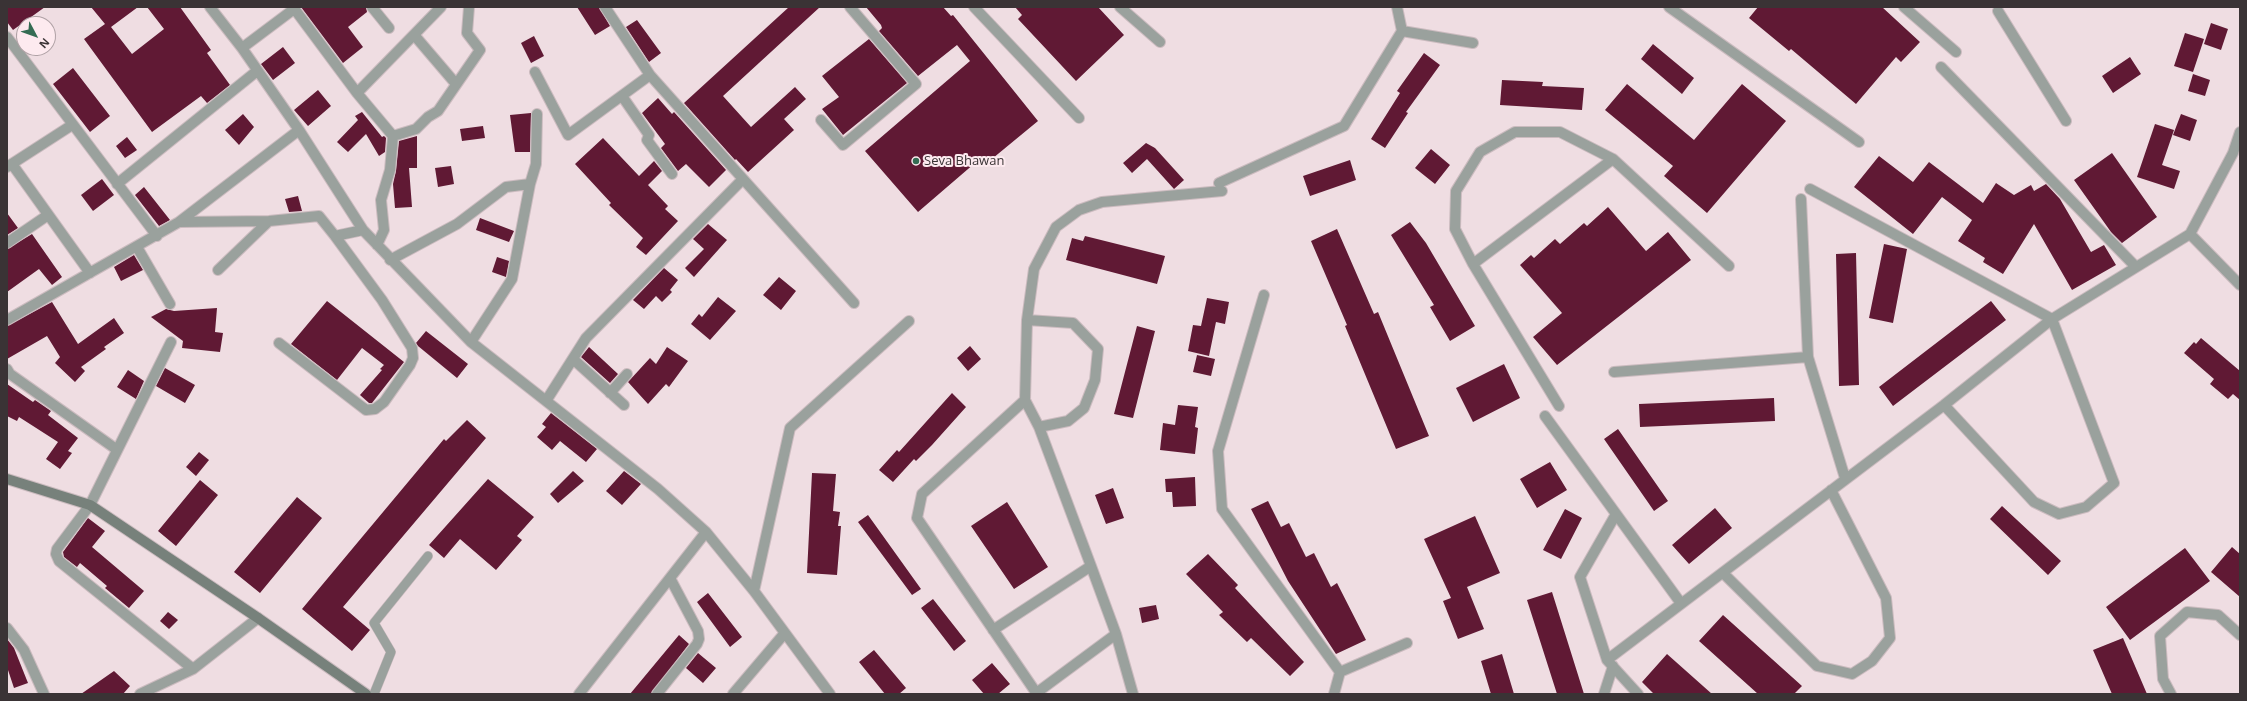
<!DOCTYPE html>
<style>
body{margin:0}
#map{position:relative;width:2247px;height:701px;overflow:hidden;background:#efdde2;font-family:"Open Sans",sans-serif}
canvas{display:block}
.frame{position:absolute;inset:0;border:8px solid #3a3335;pointer-events:none}
.north{position:absolute;left:16px;top:16px;width:40px;height:40px;box-sizing:border-box;background:#fdeaef;border:1px solid #afa1a5;border-radius:50%;rotate:131deg;font-size:11px;font-weight:700;line-height:16px;text-align:center;color:#3a3335}
.north::after{content:'';display:block;margin:auto;width:14px;height:18px;background:#346c53;clip-path:polygon(50% 0,100% 100%,50% 72%,0 100%)}
</style>
<div id="map">
<canvas width="2247" height="701"></canvas>
<div class="frame"></div>
<div class="north">N</div>
</div>
<script>
const c = document.querySelector('canvas').getContext('2d');
c.lineJoin = 'round';
function fillPath(path, color) { c.fillStyle = color; c.fill(path, 'evenodd'); }
const toPath = rows => new Path2D(rows.map(r => 'M' + r).join(''));
function trace(path, color, width, dash) { c.strokeStyle = color; c.lineWidth = width; c.lineCap = dash ? 'butt' : 'round'; c.setLineDash(dash || []); c.stroke(path); }
function drawText(font, color, halo, rows, align = 'center') {
  c.font = font + ' "Open Sans",sans-serif'; c.lineWidth = 4; c.setLineDash([]); c.textBaseline = 'middle'; c.strokeStyle = halo; c.fillStyle = color; for (const [text, x, y, turn = 0] of rows) {
    c.save(); c.translate(x, y); c.rotate((+turn || 0) * Math.PI / 180); c.textAlign = isNaN(turn) ? turn : align; if (halo) c.strokeText(text, 0, 0); c.fillText(text, 0, 0); c.restore();
  }
}
const building = toPath([
 [7,7,45,7,13,30,7,22],
 [91,7,138,7,111,27,132,54,164,29,147,7,180,7,211,50,207,53,230,85,207,103,201,96,152,132,84,39,105,24],
 [301,7,366,7,367,12,348,27,363,47,343,63],
 [577,7,599,7,610,26,595,35],
 [789,7,820,7,723,96,751,127,795,87,806,99,784,119,794,130,748,172,736,159,735,160,684,103],
 [866,7,943,7,951,16,953,15,1038,121,987,163,982,157,918,212,865,151,970,61,957,45,918,76,879,31,882,28,881,25],
 [1015,7,1098,7,1124,35,1076,81,1018,19,1022,15],
 [1758,7,1882,7,1920,42,1901,62,1896,57,1856,104,1791,49,1789,51,1749,18],
 [637,20,661,53,649,62,626,27],
 [2211,23,2228,29,2221,50,2204,44],
 [2185,33,2204,39,2193,72,2174,66],
 [534,36,544,56,531,63,521,43],
 [869,39,907,83,843,135,822,109,839,97,822,76],
 [1653,44,1694,78,1682,94,1641,59],
 [283,47,295,63,273,80,261,64],
 [1424,53,1440,65,1406,112,1408,113,1385,148,1371,139,1400,93,1397,91],
 [2130,57,2141,74,2113,93,2102,76],
 [73,68,110,116,90,132,53,84],
 [2193,74,2210,80,2205,96,2188,91],
 [1502,80,1543,82,1542,86,1584,88,1582,110,1500,105],
 [1627,84,1694,140,1742,84,1786,121,1707,213,1664,176,1673,166,1605,110],
 [318,90,331,106,308,126,294,110],
 [658,98,672,114,674,112,726,170,709,187,686,164,678,171,661,148,665,144,642,113],
 [362,112,382,137,384,136,386,138,385,152,379,156,366,134,348,152,337,142,358,120,355,116],
 [531,113,530,152,515,152,510,115],
 [243,114,254,127,239,145,225,130],
 [2181,114,2197,120,2190,141,2173,135],
 [2155,124,2174,130,2162,165,2180,171,2174,189,2137,177],
 [483,126,485,138,462,141,460,129],
 [417,136,417,168,409,168,412,207,395,208,393,184,396,171,399,141],
 [127,137,137,150,125,158,116,146],
 [603,138,639,176,654,161,662,171,648,185,668,206,665,209,678,221,646,255,636,247,643,238,609,205,611,203,575,164],
 [1146,143,1155,148,1184,180,1174,189,1147,159,1132,173,1123,163],
 [1431,149,1450,165,1435,184,1415,168],
 [2112,153,2157,217,2122,243,2111,232,2074,180],
 [1879,156,1913,182,1929,162,1983,203,1996,183,2014,195,2031,185,2034,191,2046,184,2060,199,2091,252,2104,245,2116,265,2072,290,2034,224,2003,274,1983,262,1985,258,1958,241,1972,220,1942,197,1913,234,1854,187],
 [1350,160,1356,180,1310,196,1303,176],
 [451,166,454,184,438,187,435,168],
 [102,179,114,195,93,211,81,195],
 [144,187,170,220,159,226,135,195],
 [298,196,302,211,289,212,285,199],
 [1608,207,1646,251,1668,232,1691,260,1557,365,1533,337,1562,313,1520,265,1531,255,1534,258,1555,239,1560,244,1584,223,1587,226],
 [7,213,18,228,7,235],
 [480,218,514,231,509,242,476,230],
 [1410,222,1426,243,1475,326,1450,341,1430,307,1434,305,1391,235],
 [708,224,727,240,694,277,685,268,704,249,693,239],
 [1337,229,1374,314,1378,312,1429,436,1396,449,1345,326,1347,325,1311,241],
 [32,234,62,277,52,285,39,269,7,292,7,249],
 [1085,236,1165,256,1157,284,1066,260,1072,238,1083,241],
 [1884,244,1907,249,1893,323,1869,318],
 [1856,253,1859,385,1839,386,1836,254],
 [134,255,143,270,121,281,114,267],
 [497,257,509,261,506,277,492,272],
 [664,268,678,280,670,290,672,292,662,302,656,296,644,309,633,300],
 [779,277,796,291,781,310,763,295],
 [718,297,736,311,710,340,691,324,699,314,702,317],
 [1207,298,1229,302,1225,324,1216,322,1209,356,1188,351,1193,325,1201,326],
 [327,301,404,362,372,403,369,403,360,395,382,370,380,369,384,365,362,348,337,380,291,344],
 [1991,301,2006,320,1893,406,1879,387],
 [52,302,78,344,114,318,124,333,104,347,106,349,81,367,85,371,75,382,55,363,60,357,47,336,7,359,7,326],
 [217,308,215,332,223,333,220,352,182,348,183,341,151,317,166,309,174,311],
 [1137,326,1155,331,1133,418,1114,414],
 [426,331,468,364,457,378,418,346,416,343],
 [2201,338,2240,371,2240,400,2233,394,2228,399,2210,384,2214,379,2184,353,2194,342,2196,344],
 [970,346,981,359,968,371,957,358],
 [589,347,618,374,610,383,581,357],
 [667,347,688,361,669,387,666,384,648,404,628,382,650,358,656,364],
 [1197,355,1215,359,1211,376,1193,372],
 [1504,364,1520,398,1473,422,1456,388],
 [165,368,195,385,185,403,156,386],
 [128,370,144,381,136,399,117,387],
 [7,384,33,402,35,400,51,411,48,415,78,438,68,451,72,453,60,469,46,459,58,442,19,417,17,421,7,416],
 [952,393,966,407,932,445,916,461,914,459,893,482,879,470,897,450,899,452],
 [1774,398,1775,421,1640,427,1639,404],
 [1178,405,1198,407,1195,427,1198,428,1195,454,1160,450,1163,423,1175,425],
 [551,413,597,449,586,462,560,441,552,450,537,437,546,427,542,424],
 [467,420,486,438,343,607,370,630,352,651,302,609,444,439,446,441],
 [1618,429,1668,501,1654,511,1604,439],
 [199,452,209,460,196,476,186,467],
 [1550,462,1567,490,1537,508,1520,479],
 [573,471,584,481,558,503,550,494],
 [624,471,641,484,622,505,606,491],
 [812,473,836,474,833,511,840,512,838,526,841,526,837,575,807,573],
 [1195,477,1196,506,1173,507,1172,492,1166,492,1165,479],
 [488,479,534,517,517,536,522,540,496,570,460,539,444,558,429,545],
 [200,480,218,495,176,546,158,531],
 [1113,488,1124,518,1106,524,1095,495],
 [297,497,322,518,260,593,234,572],
 [1268,501,1281,527,1289,523,1306,557,1314,553,1331,587,1337,583,1366,640,1336,654,1288,581,1251,509],
 [1007,502,1048,567,1014,589,971,526],
 [2002,506,2061,561,2048,575,1990,519],
 [1715,508,1732,528,1689,564,1672,545],
 [1565,509,1582,518,1561,559,1543,550],
 [868,515,921,589,912,595,858,522],
 [1475,516,1500,573,1467,587,1484,629,1458,639,1443,601,1451,598,1424,539],
 [88,518,105,531,92,547,144,591,129,608,105,588,107,586,80,563,77,567,64,557,63,552],
 [2232,547,2240,554,2240,597,2211,572],
 [2185,548,2210,581,2130,640,2106,607],
 [1208,554,1238,585,1235,588,1304,662,1290,676,1251,638,1247,642,1219,615,1223,612,1186,574],
 [1552,592,1584,694,1557,694,1527,600],
 [708,593,742,637,730,647,697,602],
 [933,599,966,641,954,651,921,608],
 [1156,605,1159,619,1142,623,1139,608],
 [168,612,178,620,169,629,160,621],
 [1723,615,1802,686,1794,694,1758,694,1699,641],
 [679,635,689,644,651,694,630,694],
 [2123,638,2147,694,2112,694,2093,650],
 [7,639,14,648,28,683,14,688,7,667],
 [874,650,906,688,899,694,885,694,859,662],
 [698,653,716,668,703,683,686,668],
 [1502,654,1514,694,1491,694,1481,661],
 [1667,654,1712,694,1654,694,1642,682],
 [992,663,1010,684,998,694,984,694,972,680],
 [114,671,130,686,123,694,81,694]
]);
const lane = toPath([
 [374,694,391,652,374,623,428,556]
]);
const street = toPath([
 [210,7,242,48,299,130,363,230,471,342,658,489,706,532,754,591,830,694],
 [293,7,357,93,393,136,390,170,381,200,384,230,377,245],
 [372,7,389,28],
 [605,7,650,75,854,303],
 [974,7,1079,118],
 [1120,7,1160,42],
 [1669,7,1859,142],
 [1904,7,1956,52],
 [1998,11,2066,121],
 [1402,31,1473,43],
 [415,36,456,84],
 [7,37,157,236],
 [242,48,294,9],
 [1941,67,2136,267],
 [535,72,568,135,650,75],
 [357,93,441,7],
 [622,96,649,135,647,140,672,174],
 [821,120,843,145,916,84,850,7],
 [393,136,416,129,428,117,438,111,480,50,467,33,469,7],
 [12,164,90,273],
 [7,167,72,125],
 [1219,183,1344,126,1402,31,1397,7],
 [117,184,257,71],
 [1810,189,2052,319,2114,483,2086,507,2059,514,2034,502,1944,405],
 [1801,199,1808,357,1845,478],
 [179,222,269,221,319,216,335,236,363,230],
 [2190,234,2240,285],
 [7,243,48,215],
 [137,247,170,304],
 [390,260,457,224,506,187,530,184],
 [1473,264,1613,159],
 [218,270,269,221],
 [1264,295,1218,451,1222,509,1340,672,1334,694],
 [7,320,179,222,299,130],
 [1027,320,1073,323,1098,349,1095,380,1084,408,1068,421,1039,427],
 [171,342,90,505,57,549,56,554,59,561,193,669],
 [471,342,512,279,530,184,536,164,537,114],
 [279,343,366,410,375,409,384,402,410,365,413,358,412,348,382,300,335,236],
 [573,359,624,405],
 [7,369,10,374,116,449],
 [1614,372,1808,357],
 [610,393,627,374],
 [1025,400,922,494,917,518,1037,694],
 [546,401,586,338,742,180],
 [1559,406,1473,264,1455,229,1456,191,1480,152,1515,132,1560,132,1613,159,1729,266],
 [1545,416,1680,602],
 [1616,514,1580,577,1607,660,1638,694],
 [1723,573,1817,666,1852,674,1872,661,1890,638,1886,598,1831,490],
 [754,591,790,428,909,321],
 [7,628,24,650,44,694],
 [993,630,1091,566],
 [1607,660,1944,405,2052,319,2190,234,2233,153,2240,132],
 [1340,672,1407,643],
 [140,694,193,669,258,618],
 [579,694,706,532],
 [657,694,697,644,699,639,698,631,670,578],
 [733,694,784,634],
 [1035,694,1116,634],
 [1133,694,1116,634,1091,566,1039,427,1025,400,1027,320,1034,269,1056,227,1079,210,1102,202,1222,191],
 [1604,694,1613,666],
 [2171,694,2163,679,2160,636,2187,612,2218,615,2240,635]
]);
const secondary = toPath([
 [7,479,90,505,258,618,366,694]
]);
const markers = [
 [916,161,4,"#346c53"]
];
const poiNames = [
 ["Seva Bhawan",924,161]
];
fillPath(building, '#601934');
trace(lane, '#cbbbbf', 10);
trace(street, '#cbbbbf', 12);
trace(secondary, '#cbbbbf', 12);
trace(lane, '#9aa19d', 9);
trace(street, '#9aa19d', 10);
trace(secondary, '#77817b', 10);
for (const [x, y, r, color] of markers) { const dot = new Path2D(); dot.arc(x, y, r, 0, 2 * Math.PI); c.fillStyle = color; c.fill(dot); trace(dot, '#fdeaef', 1.5); }
drawText('13px', '#3a3335', '#fdeaef', poiNames, 'left');
</script>
